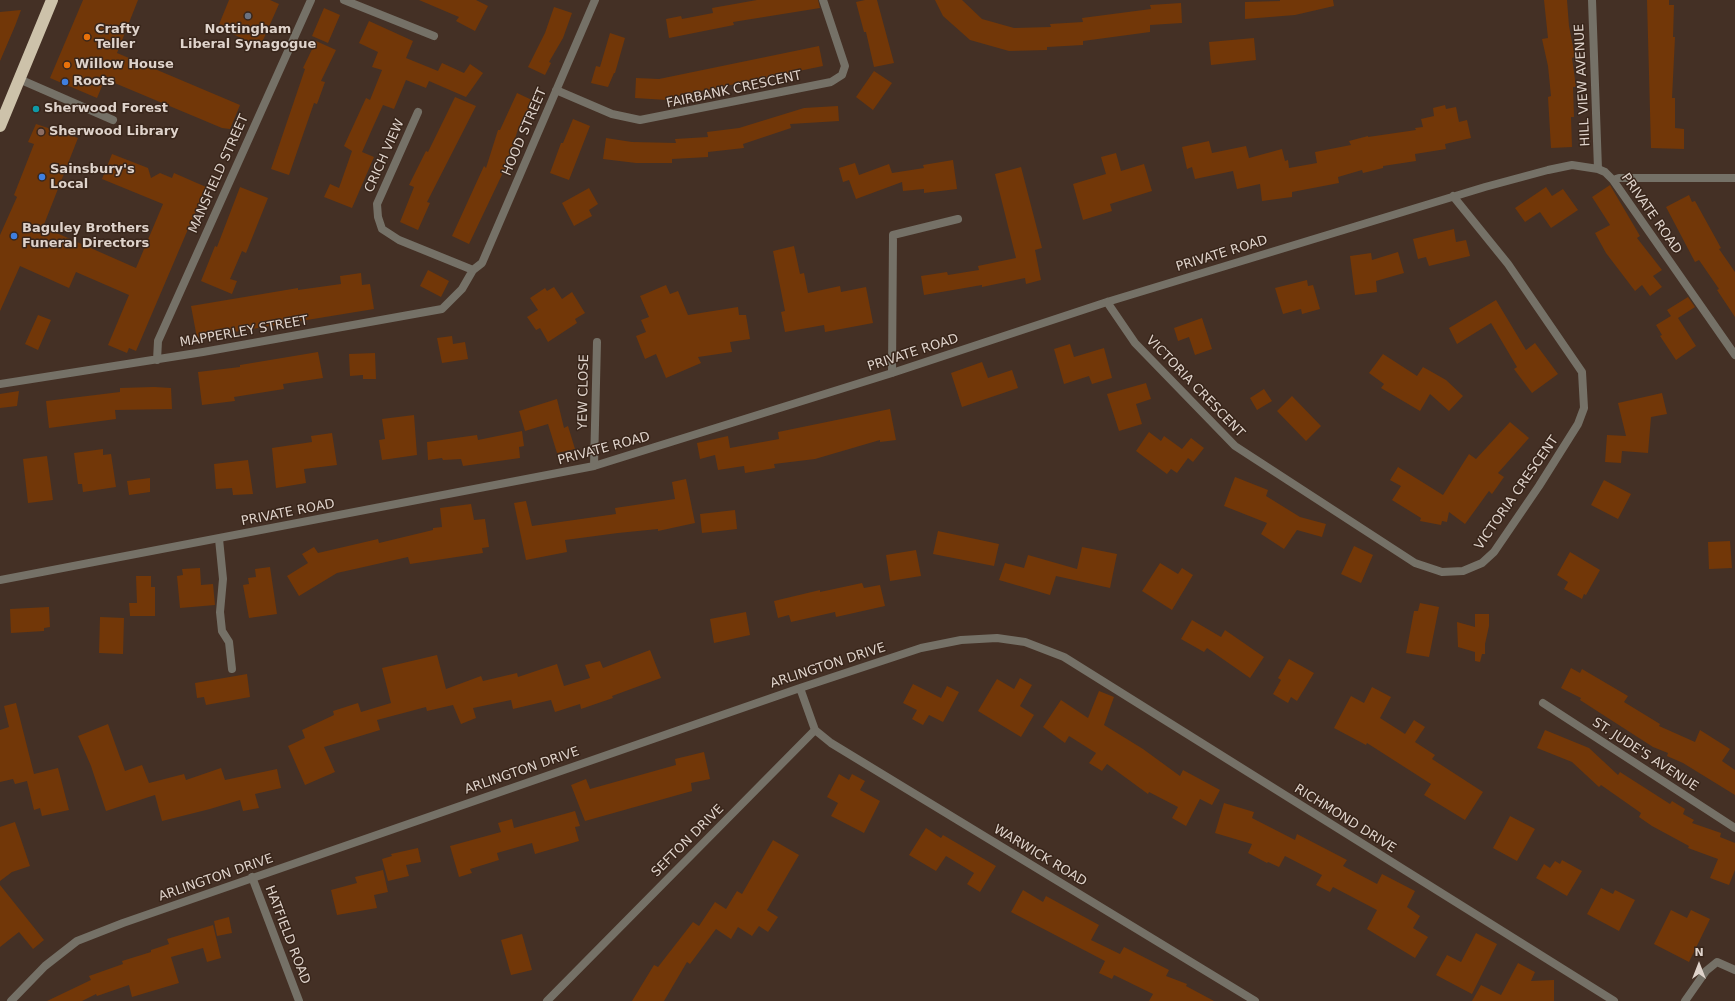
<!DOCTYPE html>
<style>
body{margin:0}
#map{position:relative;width:1735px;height:1001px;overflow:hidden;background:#443025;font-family:"DejaVu Sans",sans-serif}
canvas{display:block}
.north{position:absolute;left:1679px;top:945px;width:40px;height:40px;-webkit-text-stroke:3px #39261b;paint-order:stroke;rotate:0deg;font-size:11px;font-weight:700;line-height:16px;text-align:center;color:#dfd3cb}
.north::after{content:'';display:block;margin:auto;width:14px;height:18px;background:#dfd3cb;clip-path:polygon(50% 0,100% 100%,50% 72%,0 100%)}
</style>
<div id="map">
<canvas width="1735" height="1001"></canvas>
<div class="north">N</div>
</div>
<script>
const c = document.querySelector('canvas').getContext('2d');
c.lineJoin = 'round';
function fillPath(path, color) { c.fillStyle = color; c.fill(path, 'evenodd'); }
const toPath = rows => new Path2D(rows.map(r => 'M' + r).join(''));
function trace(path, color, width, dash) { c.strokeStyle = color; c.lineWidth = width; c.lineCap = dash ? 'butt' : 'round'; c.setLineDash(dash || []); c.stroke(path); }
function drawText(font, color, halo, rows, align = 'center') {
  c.font = font + ' "DejaVu Sans",sans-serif'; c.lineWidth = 3; c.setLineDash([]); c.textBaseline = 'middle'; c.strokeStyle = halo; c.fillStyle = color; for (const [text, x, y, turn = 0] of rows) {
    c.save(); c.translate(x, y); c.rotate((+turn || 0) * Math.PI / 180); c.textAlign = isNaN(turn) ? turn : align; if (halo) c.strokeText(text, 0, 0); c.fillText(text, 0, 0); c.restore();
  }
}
const building = toPath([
 [83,0,138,0,117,53,240,105,230,129,222,128,105,79,97,98,50,78],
 [229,0,270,0,279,4,260,47,218,27],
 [419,0,476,0,488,6,475,31,456,21,459,17],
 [757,0,818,0,820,8,733,22,734,25,669,38,666,19,681,16,682,19,713,13,712,8],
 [865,0,877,0,894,63,874,67,866,32,864,32,856,2],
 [935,0,962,0,982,19,1014,28,1051,27,1050,24,1083,22,1082,18,1151,9,1150,5,1181,3,1182,23,1150,25,1150,32,1083,41,1083,45,1047,47,1047,50,1009,51,970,40,943,16],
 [1280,0,1333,0,1334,6,1295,15,1245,19,1245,2,1280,1],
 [1544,0,1567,0,1569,26,1575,57,1572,58,1576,87,1573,87,1574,117,1571,117,1572,147,1551,148,1548,97,1551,96,1548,66,1542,39,1548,38],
 [1647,0,1669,0,1669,5,1674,5,1673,37,1675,37,1672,98,1675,98,1675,128,1684,129,1684,149,1651,148],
 [554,7,572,13,563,38,549,62,551,63,545,75,528,67,545,33],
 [324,8,340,15,328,43,312,36],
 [21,10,15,26,0,61,0,12],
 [369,21,413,41,406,58,438,71,442,63,464,73,470,64,483,73,466,97,429,81,426,88,406,80,394,109,383,105,373,127,362,152,374,157,352,208,324,197,330,184,339,188,352,151,344,146,366,98,370,100,382,70,372,67,378,52,359,43],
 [610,33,625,38,615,73,614,73,608,87,591,83,596,66,600,67],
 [1254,38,1256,60,1211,65,1209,42],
 [316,41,336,50,321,81,325,82,317,104,314,103,289,175,271,169,305,69,303,68],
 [819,46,823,66,667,98,667,100,635,98,636,78,659,79],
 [874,71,892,83,873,110,856,97],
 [517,93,534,101,520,131,518,129,508,162,469,244,452,236,484,166,486,168,498,130,500,130],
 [455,97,476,106,427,202,430,203,418,230,400,222,414,187,409,185,426,151,428,152],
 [1445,105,1446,109,1456,107,1459,122,1467,120,1471,138,1445,144,1446,149,1415,154,1416,161,1383,166,1383,168,1363,173,1362,170,1338,177,1339,183,1292,192,1292,197,1262,201,1260,184,1237,189,1233,171,1195,179,1192,167,1187,169,1182,147,1209,141,1212,153,1246,146,1249,158,1282,149,1285,161,1288,160,1289,168,1317,163,1315,152,1351,145,1349,141,1368,136,1368,137,1416,130,1415,128,1423,127,1421,119,1434,116,1433,108],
 [838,106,839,121,790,124,791,128,743,144,744,148,708,152,708,157,672,159,672,163,636,163,603,159,606,138,632,142,676,143,675,139,708,137,707,132,739,128,804,108],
 [573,119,590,126,569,180,550,173,561,143,563,143],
 [36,124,78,138,43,227,136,268,163,204,102,179,112,154,148,168,151,178,160,173,172,178,174,173,206,187,136,351,129,348,127,353,108,345,129,295,76,272,69,288,20,266,0,311,0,235,17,197,14,195,34,144,28,142],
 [1116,153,1121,171,1144,164,1152,191,1110,204,1112,211,1083,220,1073,184,1106,174,1101,157],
 [953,160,957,189,924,193,924,189,903,191,902,182,856,199,849,180,843,182,839,168,855,163,859,175,889,164,892,173,924,168,923,165],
 [1021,167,1042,248,1035,250,1041,280,1026,284,1025,278,982,287,982,285,924,295,921,276,947,272,948,275,979,270,978,266,1016,258,995,174],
 [1610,185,1640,236,1637,238,1662,270,1653,276,1662,287,1650,296,1642,285,1635,291,1606,253,1595,233,1610,225,1592,197],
 [240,187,268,198,246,253,242,251,230,279,237,281,232,294,201,281,215,246,217,247],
 [1546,187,1552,196,1563,189,1578,210,1551,228,1540,212,1525,222,1515,208],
 [589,188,598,204,589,210,592,216,574,226,562,203],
 [1689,195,1692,202,1695,201,1721,248,1719,249,1735,272,1735,317,1717,290,1719,289,1699,260,1695,262,1666,207],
 [1454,229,1456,242,1466,240,1470,256,1429,266,1426,257,1418,259,1413,239],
 [794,246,800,274,804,273,808,293,840,286,841,292,866,287,873,323,825,332,824,325,785,332,781,312,785,311,773,251],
 [1398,252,1404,273,1376,281,1377,292,1355,295,1350,256,1371,253,1372,260],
 [428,270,449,281,441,297,420,286],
 [361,273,362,285,370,284,374,309,197,338,191,306,298,288,298,290,341,284,340,276],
 [1307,280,1308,286,1313,285,1320,309,1302,314,1301,309,1283,314,1275,288],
 [666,285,670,294,678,291,688,315,738,307,739,315,746,315,750,339,730,342,732,352,698,357,701,363,666,378,656,354,645,359,636,336,646,332,641,320,649,317,640,296],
 [554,287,562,299,572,292,585,313,575,319,577,323,548,342,540,328,536,330,527,317,538,310,530,298,545,288,547,291],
 [1688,297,1695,307,1678,318,1696,346,1676,360,1660,336,1662,335,1656,325,1671,316,1667,310],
 [1496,300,1526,350,1535,343,1558,374,1532,393,1514,369,1517,367,1491,323,1457,344,1449,328],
 [38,315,51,320,38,350,25,344],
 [1202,318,1212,349,1195,355,1189,337,1178,341,1174,328],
 [452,336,453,344,465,342,468,359,442,363,437,338],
 [1070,344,1074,357,1104,348,1112,378,1092,384,1089,376,1064,384,1054,349],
 [318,352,323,378,283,384,284,389,234,397,235,401,202,405,198,372,240,367,240,365],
 [375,353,376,379,363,379,363,375,350,376,349,354],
 [1383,354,1417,376,1423,367,1446,380,1463,396,1449,411,1430,394,1420,411,1381,388,1384,384,1369,373],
 [982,362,988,378,1012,370,1018,388,962,407,951,373],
 [1146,383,1151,399,1136,404,1142,424,1119,431,1107,394],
 [154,387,171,388,172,409,115,410,116,419,49,428,46,401,120,392,120,388],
 [1264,389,1272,401,1257,410,1250,398],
 [19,391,17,406,0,408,0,394],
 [1662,393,1667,414,1651,417,1648,453,1622,451,1621,463,1605,462,1607,435,1626,436,1618,403],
 [1292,396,1321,426,1306,441,1277,411],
 [557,399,564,428,568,426,575,449,557,453,548,424,525,431,519,411],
 [890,409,896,440,880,442,880,440,815,459,774,464,775,468,745,473,744,466,718,470,715,455,700,459,697,443,728,436,730,448,779,439,778,432],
 [414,415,417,455,382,460,379,440,385,439,382,419],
 [1510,422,1529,438,1498,473,1504,477,1492,494,1489,491,1465,524,1449,512,1447,522,1442,521,1441,525,1420,521,1421,518,1392,500,1401,486,1390,480,1398,467,1443,495,1469,454,1476,459],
 [522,431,524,446,519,447,520,458,463,466,461,459,443,460,442,458,428,460,427,442,477,435,478,440],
 [1149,432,1161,441,1164,436,1182,449,1191,438,1204,448,1193,462,1188,458,1177,473,1171,469,1167,474,1136,451],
 [332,433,337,465,304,469,306,483,276,488,272,448,312,442,311,436],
 [103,449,103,455,111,454,116,487,83,492,82,484,78,484,74,453],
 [47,456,53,500,28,503,23,459],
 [248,460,253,494,233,495,232,488,216,489,214,464],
 [1235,477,1268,490,1266,496,1300,517,1326,524,1322,537,1297,530,1284,549,1261,534,1267,523,1224,506],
 [150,478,150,492,129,495,127,481],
 [686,479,695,523,658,531,658,529,618,533,565,540,567,552,526,560,514,503,526,501,532,526,616,514,615,508,675,499,672,482],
 [1604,480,1631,494,1618,519,1591,505],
 [471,504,474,520,485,519,489,547,482,548,483,553,410,564,408,557,337,573,299,596,287,576,308,563,302,554,314,547,318,553,378,539,379,543,433,530,433,528,442,527,440,508],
 [735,510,737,529,702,533,700,514],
 [938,531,999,544,994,566,933,554],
 [1730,541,1732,568,1709,569,1708,542],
 [1354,546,1373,555,1361,583,1341,574],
 [1082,547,1117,554,1110,588,1056,576,1050,595,999,580,1005,563,1024,568,1028,555,1077,569],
 [916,550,921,576,890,581,886,555],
 [1570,552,1600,570,1586,595,1584,594,1582,599,1564,589,1568,582,1557,575],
 [1160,563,1178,574,1182,568,1193,575,1172,610,1142,591],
 [270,567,277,614,249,618,243,585,249,584,248,578,256,577,255,569],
 [200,568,201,585,213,584,215,605,180,608,177,576,183,575,182,569],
 [136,576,151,576,151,587,155,587,155,616,130,616,129,603,137,603],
 [862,583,864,588,880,585,885,606,836,617,835,612,791,622,789,615,778,618,774,601,820,590,820,592],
 [1420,603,1439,607,1429,657,1406,653,1414,611,1418,611],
 [49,607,50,627,44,628,44,631,11,633,10,609],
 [746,612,750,635,714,643,710,619],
 [1475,614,1489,614,1489,626,1485,644,1485,654,1482,654,1480,662,1475,661,1475,652,1458,647,1457,622,1475,627],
 [100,617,124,618,123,654,99,653],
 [1192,620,1221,637,1225,630,1264,657,1250,678,1207,648,1204,652,1181,639],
 [650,650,661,678,612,696,613,698,581,709,580,704,555,712,551,700,513,709,511,700,473,708,476,718,461,724,453,705,427,711,426,707,377,720,380,730,324,747,335,772,305,785,288,746,305,738,302,730,334,715,333,711,358,703,361,712,391,703,382,668,437,655,446,689,481,676,483,681,517,673,518,677,557,664,564,686,590,678,585,665,600,661,603,668],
 [1289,659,1314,673,1297,701,1291,697,1288,703,1273,694,1281,680,1278,678],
 [1571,668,1580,673,1582,669,1628,696,1624,702,1660,724,1659,726,1695,742,1700,730,1730,749,1722,761,1735,770,1735,795,1683,763,1667,756,1668,753,1653,747,1580,700,1581,698,1561,688],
 [247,674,250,697,206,705,204,697,197,698,195,683],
 [1020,678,1032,685,1020,706,1034,715,1021,737,978,711,997,679,1014,689],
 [913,684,941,698,947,686,959,692,943,722,929,715,923,725,912,719,917,710,903,703],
 [1372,687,1391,697,1380,718,1405,734,1414,720,1425,727,1415,742,1435,755,1432,759,1483,792,1465,820,1424,795,1431,784,1367,743,1366,745,1334,728,1351,696,1364,703],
 [1099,691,1114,697,1104,725,1143,749,1180,776,1183,770,1220,790,1212,805,1200,799,1186,826,1172,818,1178,807,1149,792,1148,794,1107,764,1102,771,1089,763,1096,753,1069,736,1065,743,1043,727,1061,700,1088,718],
 [16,703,34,774,58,768,69,810,42,816,40,808,34,810,27,781,15,784,13,779,0,782,0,730,9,727,4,706],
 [108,724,125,771,142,765,149,783,184,774,186,780,221,768,225,780,277,769,281,788,255,794,259,808,243,811,240,800,210,809,162,821,155,795,106,811,91,766,78,736],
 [1545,730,1589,748,1618,775,1620,772,1670,804,1672,801,1685,809,1683,814,1694,820,1692,823,1721,833,1720,837,1735,843,1735,870,1729,885,1710,878,1718,859,1688,848,1689,846,1652,826,1639,817,1641,813,1601,785,1599,787,1572,762,1537,748],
 [704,752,710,779,691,783,692,791,585,821,571,785,586,779,590,789,676,765,675,759],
 [839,774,849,780,852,774,865,781,860,790,880,801,864,833,831,816,838,803,827,797],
 [1224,803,1254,812,1252,818,1295,840,1297,834,1347,860,1343,866,1377,884,1382,874,1415,891,1407,907,1420,916,1413,928,1428,937,1415,958,1367,929,1377,910,1333,887,1330,892,1316,885,1322,875,1285,856,1279,867,1268,862,1267,863,1248,853,1252,844,1215,833],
 [575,811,580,826,575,827,579,841,535,854,532,843,497,853,499,860,470,869,472,873,459,877,450,846,501,832,498,823,512,819,514,828],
 [1510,816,1535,829,1517,861,1493,848],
 [15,822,30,866,12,872,0,881,0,827],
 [926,828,941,838,943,835,996,866,980,892,967,884,974,873,946,856,936,871,909,855],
 [773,840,799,855,767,910,778,917,768,932,759,926,752,936,738,927,731,939,716,929,690,964,687,962,664,1001,632,1001,654,965,658,967,693,922,699,926,715,902,726,909,737,891,742,894],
 [418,848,421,862,406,865,409,876,388,881,382,859,392,856,391,854],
 [1562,860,1582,871,1567,896,1536,878,1544,864,1550,868,1555,861,1560,864],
 [383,870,388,892,374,895,377,908,337,915,331,890,357,883,355,877],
 [0,885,44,940,33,949,19,932,0,947],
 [1601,888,1613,894,1615,890,1635,900,1619,931,1587,914],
 [1023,890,1043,902,1046,896,1099,925,1091,940,1120,954,1124,947,1169,970,1166,976,1187,984,1186,986,1214,1001,1149,1001,1153,994,1114,975,1112,979,1099,973,1105,961,1011,912],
 [1671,910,1687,918,1691,910,1710,919,1689,962,1654,944],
 [229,917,232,933,217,936,214,921],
 [213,925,221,958,207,962,203,948,171,957,179,983,132,997,129,985,97,996,96,994,82,1001,47,1001,91,980,89,976,123,964,122,961,151,952,151,950,169,944,167,939],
 [1476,933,1497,944,1472,994,1436,975,1447,955,1461,962],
 [522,934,532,970,511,975,501,940],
 [1518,963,1535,972,1531,981,1554,980,1554,1001,1472,1001,1481,985,1501,995]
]);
const lane = toPath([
 [219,539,223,579,220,612,222,631,229,642,232,669]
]);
const street = toPath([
 [344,0,434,36],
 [1592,0,1598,169],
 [19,79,113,120],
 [556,90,612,114,640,120,831,82,842,75,845,66,823,0],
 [418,112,377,204,378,217,382,229,399,240,473,270],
 [1613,180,1619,178,1735,178],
 [1107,302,1135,343,1235,446,1415,563,1442,572,1463,571,1482,563,1494,552,1539,486,1578,424,1584,408,1582,372,1508,264,1453,196],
 [157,360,158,341,311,0],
 [892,373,893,235,958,219],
 [0,384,203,352,442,309,462,289,473,270,482,263,595,0],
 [594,466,597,342],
 [0,580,594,466,892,373,1107,302,1485,187,1548,170,1572,165,1598,169,1605,172,1613,180,1735,355],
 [1543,703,1735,828],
 [815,730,831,743,1255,1001],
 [252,877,299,1001],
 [11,1001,45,966,77,941,123,923,800,688,921,648,961,640,997,638,1025,642,1064,657,1614,1001],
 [547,1001,815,730,800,688],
 [1685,1001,1706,971,1717,962,1735,970]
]);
const highway = toPath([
 [0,126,52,0]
]);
const markers = [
 [248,16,4,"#6b7280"],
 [87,37,4,"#e8710a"],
 [67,65,4,"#e8710a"],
 [65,82,4,"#3f7fe0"],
 [36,109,4,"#0f9aa8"],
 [41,132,4,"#8d6e63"],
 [42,177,4,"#3f7fe0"],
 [14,236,4,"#3f7fe0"]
];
const poiNames = [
 ["Crafty",95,30],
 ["Teller",95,45],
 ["Nottingham",248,30,"center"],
 ["Liberal Synagogue",248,45,"center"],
 ["Willow House",75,65],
 ["Roots",73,82],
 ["Sherwood Forest",44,109],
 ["Sherwood Library",49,132],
 ["Sainsbury's",50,170],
 ["Local",50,185],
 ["Baguley Brothers",22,229],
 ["Funeral Directors",22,244]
];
const streetNames = [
 ["HILL VIEW AVENUE",1583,85,-93],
 ["FAIRBANK CRESCENT",734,90,-12],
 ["HOOD STREET",525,132,-67],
 ["CRICH VIEW",385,156,-66],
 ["MANSFIELD STREET",219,174,-66],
 ["PRIVATE ROAD",1651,214,55],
 ["PRIVATE ROAD",1222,254,-17],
 ["MAPPERLEY STREET",244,332,-10],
 ["PRIVATE ROAD",913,353,-18],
 ["VICTORIA CRESCENT",1195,387,46],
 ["YEW CLOSE",584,392,-89],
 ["PRIVATE ROAD",604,449,-15],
 ["VICTORIA CRESCENT",1517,493,-55],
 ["PRIVATE ROAD",288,513,-11],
 ["ARLINGTON DRIVE",828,666,-18],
 ["ST. JUDE'S AVENUE",1645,755,33],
 ["ARLINGTON DRIVE",522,771,-19],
 ["RICHMOND DRIVE",1345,819,32],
 ["SEFTON DRIVE",688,841,-45],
 ["WARWICK ROAD",1040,856,31],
 ["ARLINGTON DRIVE",216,878,-19],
 ["HATFIELD ROAD",287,935,69]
];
fillPath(building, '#723708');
trace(lane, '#757167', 8);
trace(street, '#757167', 8);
trace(highway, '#cdc2aa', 12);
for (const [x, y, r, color] of markers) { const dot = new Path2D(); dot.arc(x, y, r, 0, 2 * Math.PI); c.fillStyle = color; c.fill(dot); trace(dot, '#39261b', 1.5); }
drawText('bold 13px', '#dfd3cb', '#39261b', poiNames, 'left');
drawText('13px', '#dfd3cb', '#39261b', streetNames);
</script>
